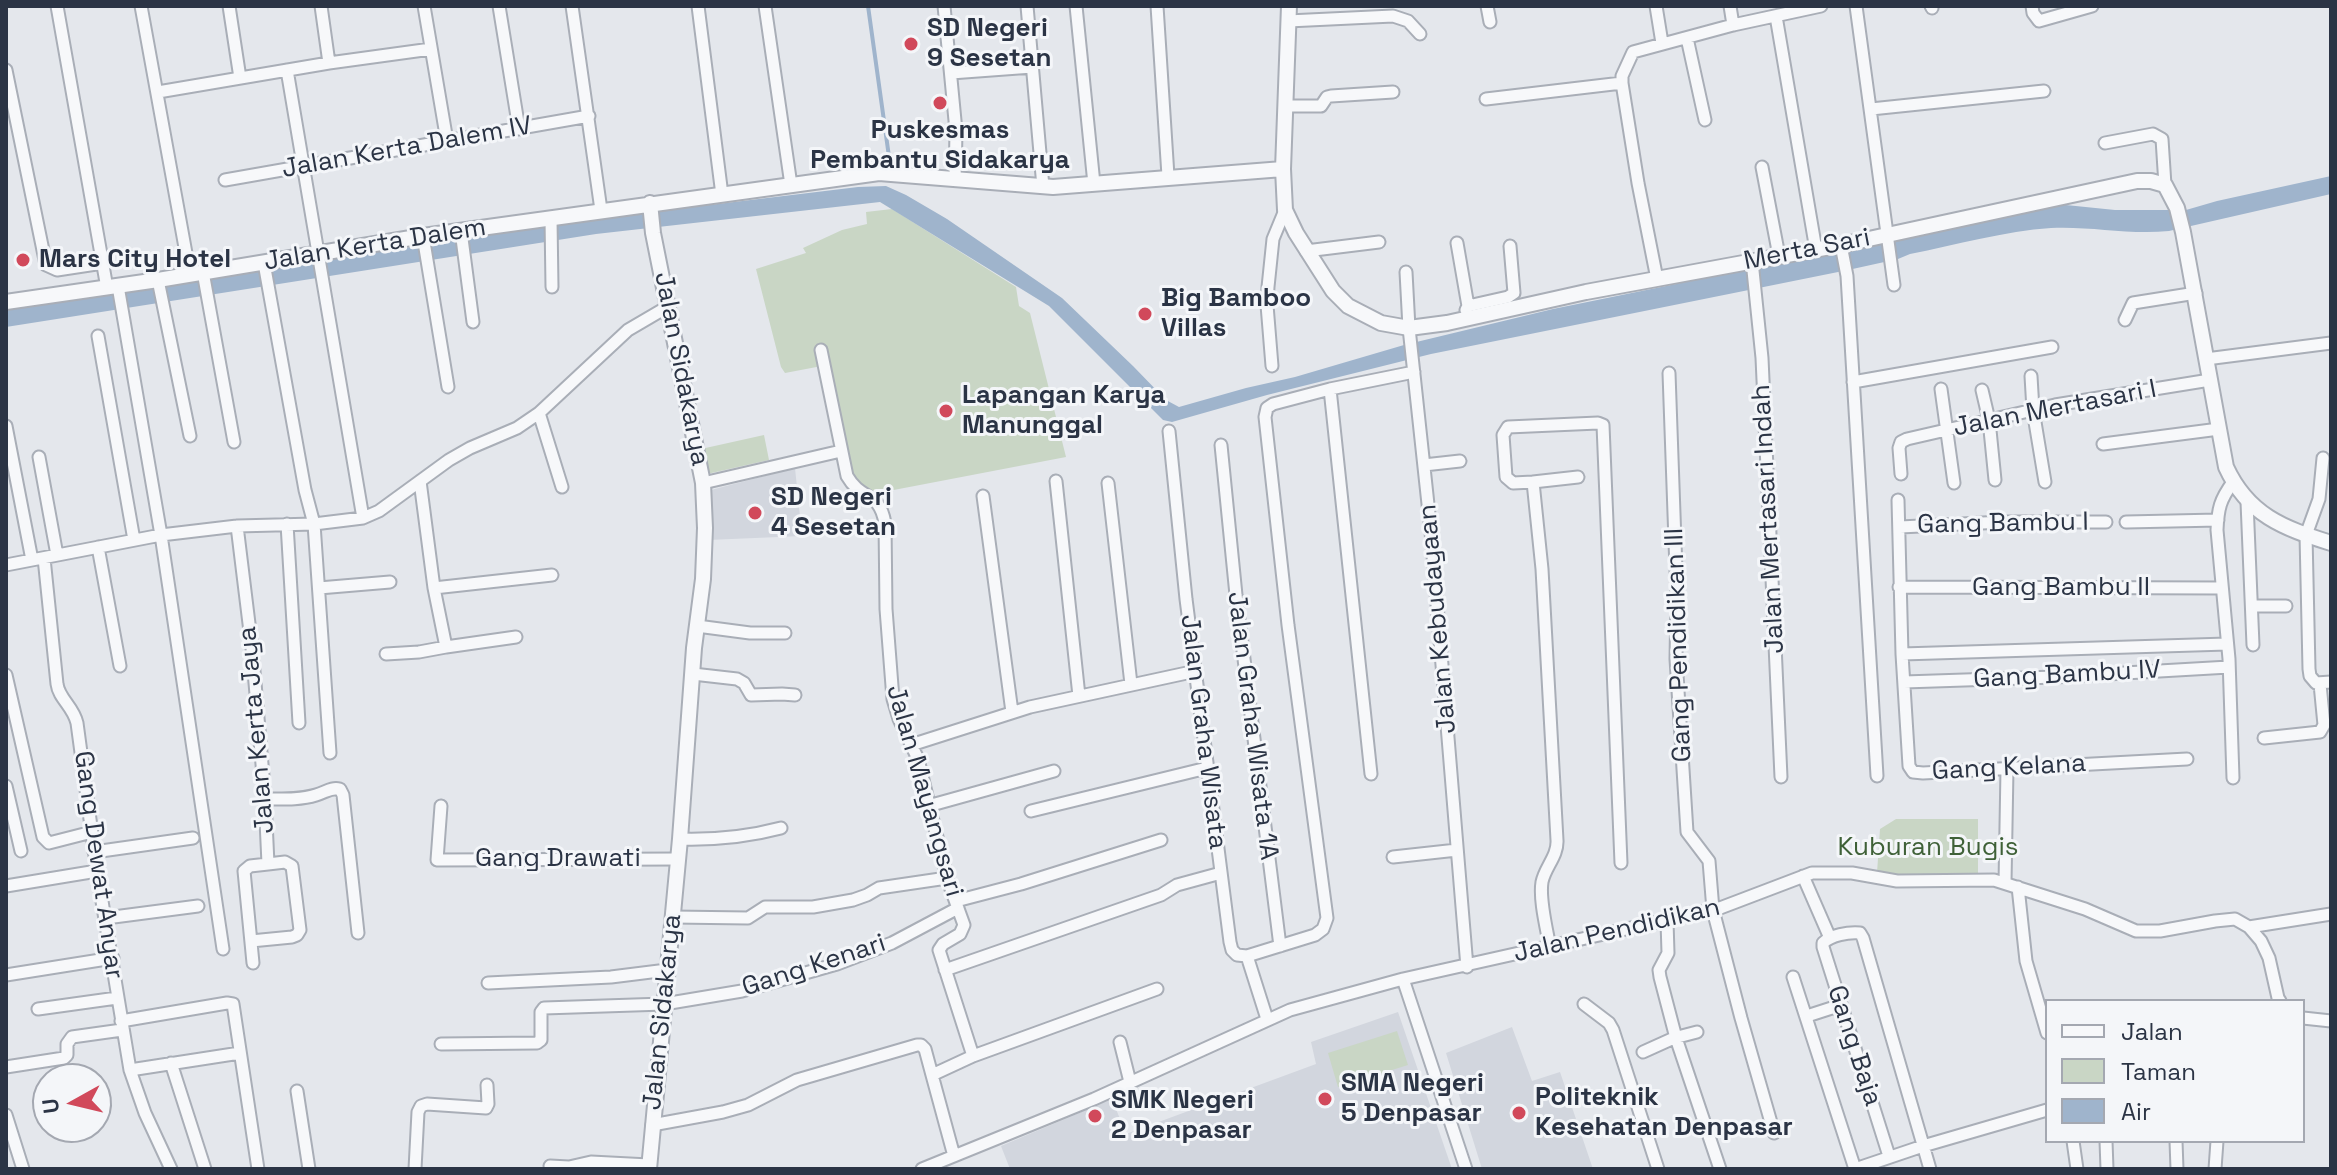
<!DOCTYPE html>
<style>
body{margin:0}
#map{position:relative;width:2337px;height:1175px;overflow:hidden;background:#e4e7ec;font-family:"Space Grotesk",sans-serif}
canvas{display:block}
.frame{position:absolute;inset:0;border:8px solid #2b3445;pointer-events:none}
.legend{position:absolute;left:2045px;top:999px;width:260px;height:144px;box-sizing:border-box;background:#f4f6f9;border:2px solid #a4a8b1;margin:0;padding:10px 14px;list-style:none;font-size:24px;color:#2b3445}
.legend li{display:flex;align-items:center;gap:16px;height:40px}
.legend b{width:40px;border:2px solid #a4a8b1}
.north{position:absolute;left:32px;top:1063px;width:80px;height:80px;box-sizing:border-box;background:#f4f6f9;border:2px solid #a4a8b1;border-radius:50%;rotate:262deg;font-size:22px;font-weight:700;line-height:32px;text-align:center;color:#2b3445}
.north::after{content:'';display:block;margin:auto;width:28px;height:36px;background:#d1495b;clip-path:polygon(50% 0,100% 100%,50% 72%,0 100%)}
</style>
<div id="map">
<canvas width="2337" height="1175"></canvas>
<div class="frame"></div>
<ul class="legend">
<li><b style="height:10px;background:#f7f8fa"></b>Jalan</li>
<li><b style="height:22px;background:#c9d6c5"></b>Taman</li>
<li><b style="height:22px;background:#9fb4cc"></b>Air</li>
</ul>
<div class="north">U</div>
</div>
<script>
const g = document.querySelector('canvas').getContext('2d');
g.lineJoin = 'round';
function paint(path, color) { g.fillStyle = color; g.fill(path, 'evenodd'); }
function strokePath(path, color, width, dash) { g.strokeStyle = color; g.lineWidth = width; g.lineCap = dash ? 'butt' : 'round'; g.setLineDash(dash || []); g.stroke(path); }
function write(font, color, halo, rows, align = 'center') {
  g.font = font + ' "Space Grotesk",sans-serif'; g.lineWidth = 6; g.setLineDash([]); g.textBaseline = 'middle'; g.strokeStyle = halo; g.fillStyle = color; for (const [text, x, y, turn = 0] of rows) {
    g.save(); g.translate(x, y); g.rotate((+turn || 0) * Math.PI / 180); g.textAlign = isNaN(turn) ? turn : align; if (halo) g.strokeText(text, 0, 0); g.fillText(text, 0, 0); g.restore();
  }
}
paint(new Path2D(`
 M 795,468 L 802,536 L 708,540 L 711,490 Z
 M 1398,1012 L 1452,1169 L 1010,1169 L 1001,1146 L 1112,1099 L 1126,1134 L 1316,1064 L 1311,1042 Z
 M 1512,1027 L 1532,1081 L 1560,1072 L 1593,1169 L 1482,1169 L 1446,1053 Z`), '#d2d6de');
paint(new Path2D(`
 M 892,209 L 1016,287 L 1019,306 L 1030,313 L 1066,457 L 878,493 L 865,490 L 850,475 L 827,365 L 785,373 L 781,367 L 756,269 L 806,253 L 803,248 L 842,230 L 867,224 L 866,212 Z
 M 764,435 L 769,460 L 707,474 L 701,449 Z
 M 1896,819 L 1978,819 L 1978,874 L 1902,877 L 1877,873 L 1880,829 Z
 M 1397,1031 L 1408,1065 L 1338,1087 L 1328,1053 Z`), '#c9d6c5');
paint(new Path2D(`
 M 2331,176 L 2331,194 L 2169,231 C 2129,235 2090,226 2051,228 C 2005,231 1956,245 1910,254 L 1898,259 L 1848,270 L 1431,354 L 1267,395 L 1172,422 L 1163,420 L 1049,306 L 880,202 L 596,234 L 6,327 L 6,310 L 47,303 L 411,247 L 519,228 L 858,187 L 886,186 L 906,195 L 947,219 L 1062,298 L 1133,366 L 1166,400 L 1179,407 L 1246,388 L 1295,377 L 1404,345 L 1553,309 L 2010,216 L 2056,204 L 2115,210 L 2186,210 L 2217,201 Z`), '#9fb4cc');
strokePath(new Path2D(`
 M 868,6 L 890,164`), '#9fb4cc', 4);
const minor = new Path2D(`
 M 57,6 L 107,288
 M 141,6 L 190,275
 M 229,6 L 240,78
 M 321,6 L 329,63
 M 424,6 L 447,141
 M 499,6 L 519,129
 M 572,6 L 601,210
 M 698,6 L 722,195
 M 765,6 L 791,185
 M 944,6 L 956,131 L 955,180
 M 1027,6 L 1043,187
 M 1076,6 L 1094,184
 M 1157,6 L 1168,176
 M 1487,6 L 1490,22
 M 1656,6 L 1662,43
 M 1730,6 L 1733,25
 M 1856,6 L 1894,285
 M 1931,6 L 1932,8
 M 2032,6 L 2033,13 L 2039,21 L 2092,6
 M 1288,21 L 1393,16 L 1408,21 L 1420,34
 M 1777,22 L 1816,250
 M 1687,38 L 1705,120
 M 6,70 L 46,265 L 57,270 L 103,263
 M 287,70 L 363,518
 M 951,73 L 1032,67
 M 158,92 L 329,63 L 431,49
 M 1486,99 L 1622,83
 M 1286,106 L 1321,106 L 1327,97 L 1331,96 L 1393,92
 M 1871,109 L 2044,91
 M 2105,143 L 2153,134 L 2162,139 L 2165,185
 M 1762,167 L 1779,256
 M 225,180 L 589,116
 M 551,219 L 552,287
 M 461,231 L 473,322
 M 423,236 L 448,387
 M 1457,243 L 1468,306 L 1466,310
 M 1841,245 L 1847,276 L 1877,776
 M 1306,251 L 1379,242
 M 1752,261 L 1762,358 L 1781,777
 M 264,263 L 305,490 L 314,524 L 330,753
 M 203,272 L 234,442
 M 1406,272 L 1409,328 L 1431,532 L 1467,967
 M 1657,279 L 1638,183 L 1622,83 L 1622,76 L 1633,52 L 1733,25 L 1821,6
 M 158,280 L 190,436
 M 118,286 L 161,535 L 223,949
 M 1468,306 L 1508,297 L 1514,293 L 1510,246
 M 2125,320 L 2133,303 L 2196,293
 M 98,336 L 134,540
 M 821,350 L 847,476 C 862,502 879,490 885,523 L 886,609 L 893,699 L 899,719 L 918,759 L 947,878 L 964,925 L 960,934 L 943,944 L 939,950 L 973,1056 L 932,1075 L 954,1156
 M 2206,359 L 2331,343
 M 1272,366 L 1267,305 L 1268,287 L 1273,239 L 1285,210
 M 1669,373 L 1677,598 L 1676,659 L 1687,832 L 1709,861 L 1713,910 L 1741,1018 L 1774,1133
 M 2031,376 L 2033,410 L 2045,482
 M 1853,382 L 2052,347
 M 1330,389 L 1371,774
 M 1941,389 L 1954,483
 M 1982,390 L 1989,420 L 1995,480
 M 539,413 L 562,487
 M 6,426 L 32,560
 M 1169,431 L 1186,599 L 1230,942 L 1232,950 L 1237,955 L 1247,956 L 1315,935 L 1323,929 L 1327,918 L 1288,625 L 1265,417 L 1267,408 L 1273,404 L 1330,389 L 1414,372
 M 2103,444 L 2219,429
 M 1221,445 L 1236,595 L 1280,946
 M 39,457 L 57,555
 M 2323,458 L 2319,499 L 2306,535 L 2309,669 L 2310,676 L 2316,683 L 2331,682
 M 1424,465 L 1460,461
 M 1901,474 L 1899,448 L 1901,442 L 1907,439 L 2055,405 L 2210,380
 M 1056,481 L 1079,696
 M 1533,482 L 1513,483 L 1506,477 L 1503,435 L 1508,427 L 1598,423 L 1603,425 L 1621,863
 M 703,483 L 841,451
 M 1108,483 L 1131,684
 M 983,496 L 1012,712
 M 1898,500 L 1902,654 L 1909,766 L 1913,772 L 1923,773 L 2187,759
 M 2247,502 L 2253,645
 M 2126,522 L 2218,520
 M 287,524 L 299,723
 M 237,526 L 252,648 L 265,799 L 268,864 L 250,866 L 244,871 L 253,963
 M 1900,527 L 2003,522 L 2106,522
 M 98,547 L 120,666
 M 44,558 L 57,684 C 59,699 73,706 77,723 L 97,871 L 130,1070 L 145,1113 L 171,1169
 M 6,565 L 161,535 L 237,526 L 314,524 L 363,518 L 379,511 L 449,460 L 470,448 L 517,428 L 539,413 L 628,330 L 669,306
 M 1899,587 L 2222,588
 M 319,588 L 390,582
 M 434,588 L 552,575
 M 2252,606 L 2286,606
 M 697,626 L 750,633 L 785,633
 M 446,647 L 516,637
 M 386,654 L 419,652 L 446,647 L 434,588 L 420,481
 M 1902,654 L 2227,644
 M 693,674 L 737,679 L 744,683 L 751,695 L 782,694 L 795,695
 M 6,675 L 43,837 L 49,843 L 92,832
 M 1904,682 L 2055,677 L 2229,667
 M 2264,738 L 2320,732 L 2324,725 L 2320,684
 M 911,745 L 1030,707 L 1196,671
 M 2233,778 L 2229,659 L 2217,530 C 2218,508 2220,500 2233,482
 M 6,786 L 21,851
 M 265,799 C 282,799 300,800 316,795 C 326,792 331,787 340,789 L 343,795 L 358,933
 M 441,806 L 437,860 L 678,859
 M 928,806 L 1054,771
 M 1031,811 L 1207,768
 M 680,839 C 715,840 747,837 781,828
 M 94,852 L 193,838
 M 1393,857 L 1457,850
 M 1803,876 L 1830,938
 M 2005,883 L 2007,769
 M 6,886 L 97,871
 M 2018,887 L 2026,961 L 2047,1033
 M 956,901 L 1021,884 L 1161,840
 M 673,917 L 748,918 L 765,907 L 813,907 L 853,900 L 867,895 L 879,888 L 947,878
 M 106,918 L 198,906
 M 1667,921 L 1668,953 L 1659,970 L 1660,977 L 1676,1038 L 1720,1169
 M 2249,927 L 2331,914
 M 251,941 L 292,937 L 297,935 L 300,930 L 292,866 L 285,862 L 268,864
 M 1550,948 C 1547,930 1539,900 1542,882 C 1545,867 1558,856 1557,840 L 1542,569 L 1533,482 L 1578,477
 M 1247,956 L 1267,1019
 M 945,970 L 1161,895 L 1177,885 L 1221,873
 M 6,975 L 113,958
 M 1793,977 L 1855,1169
 M 1403,979 L 1466,1169
 M 488,983 L 611,977 L 667,970
 M 1584,1004 L 1609,1023 L 1613,1030 L 1658,1169
 M 38,1009 L 117,998
 M 1807,1016 L 1841,1005
 M 2303,1018 L 2331,1021
 M 121,1021 L 227,1003 L 233,1004 L 258,1169
 M 1120,1042 L 1130,1082
 M 441,1044 L 537,1043 L 541,1040 L 541,1012 L 544,1008 L 664,1004 L 742,991 L 837,964 L 892,943 L 958,908
 M 1643,1052 L 1674,1038 L 1697,1032
 M 973,1056 L 1157,989
 M 171,1063 L 205,1169
 M 6,1067 L 64,1058 L 67,1055 L 67,1044 L 72,1037 L 122,1030
 M 130,1070 L 240,1053
 M 297,1091 L 309,1169
 M 6,1115 L 23,1169
 M 652,1125 L 723,1112 L 748,1105 L 797,1080 L 917,1045 L 921,1045 L 925,1049 L 932,1075
 M 2073,1141 L 2077,1169
 M 2106,1141 L 2107,1169
 M 2176,1141 L 2177,1169
 M 1889,1156 L 1823,947 L 1823,943 C 1831,935 1848,932 1860,933 L 1863,938 L 1930,1169
 M 550,1166 L 569,1167 L 591,1162 L 649,1165
 M 415,1169 L 418,1112 L 421,1106 L 427,1104 L 486,1108 L 488,1104 L 487,1085
 M 922,1169 L 1094,1099 L 1290,1010 L 1403,979 L 1720,908 L 1812,873 L 1852,873 L 1897,881 L 1994,880 L 2085,909 L 2136,931 L 2160,931 L 2215,921 L 2235,919 L 2249,927 L 2261,941 L 2269,958 L 2278,998 L 2280,1001
 M 1855,1169 L 1923,1146 L 2047,1110
 M 2215,1169 L 2217,1141`);
const tertiary = new Path2D(`
 M 1289,6 L 1283,169 L 1285,210 L 1296,233 L 1333,291 L 1348,306 L 1381,323 L 1409,328 L 1447,323 L 1586,292 L 1841,245 L 2137,181 L 2151,181 L 2165,185 L 2177,208 L 2183,232 L 2226,467 C 2248,515 2283,528 2331,543
 M 6,302 L 158,280 L 423,236 L 879,173 L 1053,187 L 1283,169
 M 649,1169 L 680,839 L 694,648 L 703,579 L 705,528 L 703,483 L 653,233 L 650,203`);
strokePath(minor, '#a9aeb7', 15);
strokePath(tertiary, '#a9aeb7', 18);
strokePath(minor, '#f7f8fa', 11);
strokePath(tertiary, '#f7f8fa', 14);
for (const [x, y, r, color] of [
 [911,44,8,"#d1495b"],
 [940,103,8,"#d1495b"],
 [23,260,8,"#d1495b"],
 [1145,314,8,"#d1495b"],
 [946,411,8,"#d1495b"],
 [755,513,8,"#d1495b"],
 [1325,1099,8,"#d1495b"],
 [1519,1113,8,"#d1495b"],
 [1095,1116,8,"#d1495b"]
]) { const dot = new Path2D(); dot.arc(x, y, r, 0, 2 * Math.PI); g.fillStyle = color; g.fill(dot); strokePath(dot, '#f4f6f9', 3); }
write('bold 26px', '#2b3445', '#f4f6f9', [
 ["SD Negeri",927,29],
 ["9 Sesetan",927,59],
 ["Puskesmas",940,131,"center"],
 ["Pembantu Sidakarya",940,161,"center"],
 ["Mars City Hotel",39,260],
 ["Big Bamboo",1161,299],
 ["Villas",1161,329],
 ["Lapangan Karya",962,396],
 ["Manunggal",962,426],
 ["SD Negeri",771,498],
 ["4 Sesetan",771,528],
 ["SMA Negeri",1341,1084],
 ["5 Denpasar",1341,1114],
 ["Politeknik",1535,1098],
 ["Kesehatan Denpasar",1535,1128],
 ["SMK Negeri",1111,1101],
 ["2 Denpasar",1111,1131]
], 'left');
write('26px', '#2b3445', '#f4f6f9', [
 ["Jalan Kerta Dalem IV",407,148,-10],
 ["Jalan Kerta Dalem",375,245,-9],
 ["Merta Sari",1807,250,-11],
 ["Jalan Sidakarya",681,369,79],
 ["Jalan Mertasari I",2055,409,-11],
 ["Jalan Mertasari Indah",1769,519,-93],
 ["Gang Bambu I",2003,524,-1],
 ["Gang Bambu II",2061,588],
 ["Jalan Kebudayaan",1438,619,-95],
 ["Gang Pendidikan III",1679,645,-92],
 ["Gang Bambu IV",2067,675,-3],
 ["Jalan Graha Wisata 1A",1252,726,83],
 ["Jalan Kerta Jaya",257,730,-95],
 ["Jalan Graha Wisata",1203,732,83],
 ["Gang Kelana",2009,768,-3],
 ["Jalan Mayangsari",924,791,74],
 ["Gang Drawati",558,859],
 ["Gang Dewat Anyar",98,865,82],
 ["Jalan Pendidikan",1617,931,-13],
 ["Gang Kenari",814,966,-18],
 ["Jalan Sidakarya",663,1012,-84],
 ["Gang Baja",1854,1046,72]
]);
write('26px', '#3f6138', '#f4f6f9', [
 ["Kuburan Bugis",1928,848]
]);
</script>
